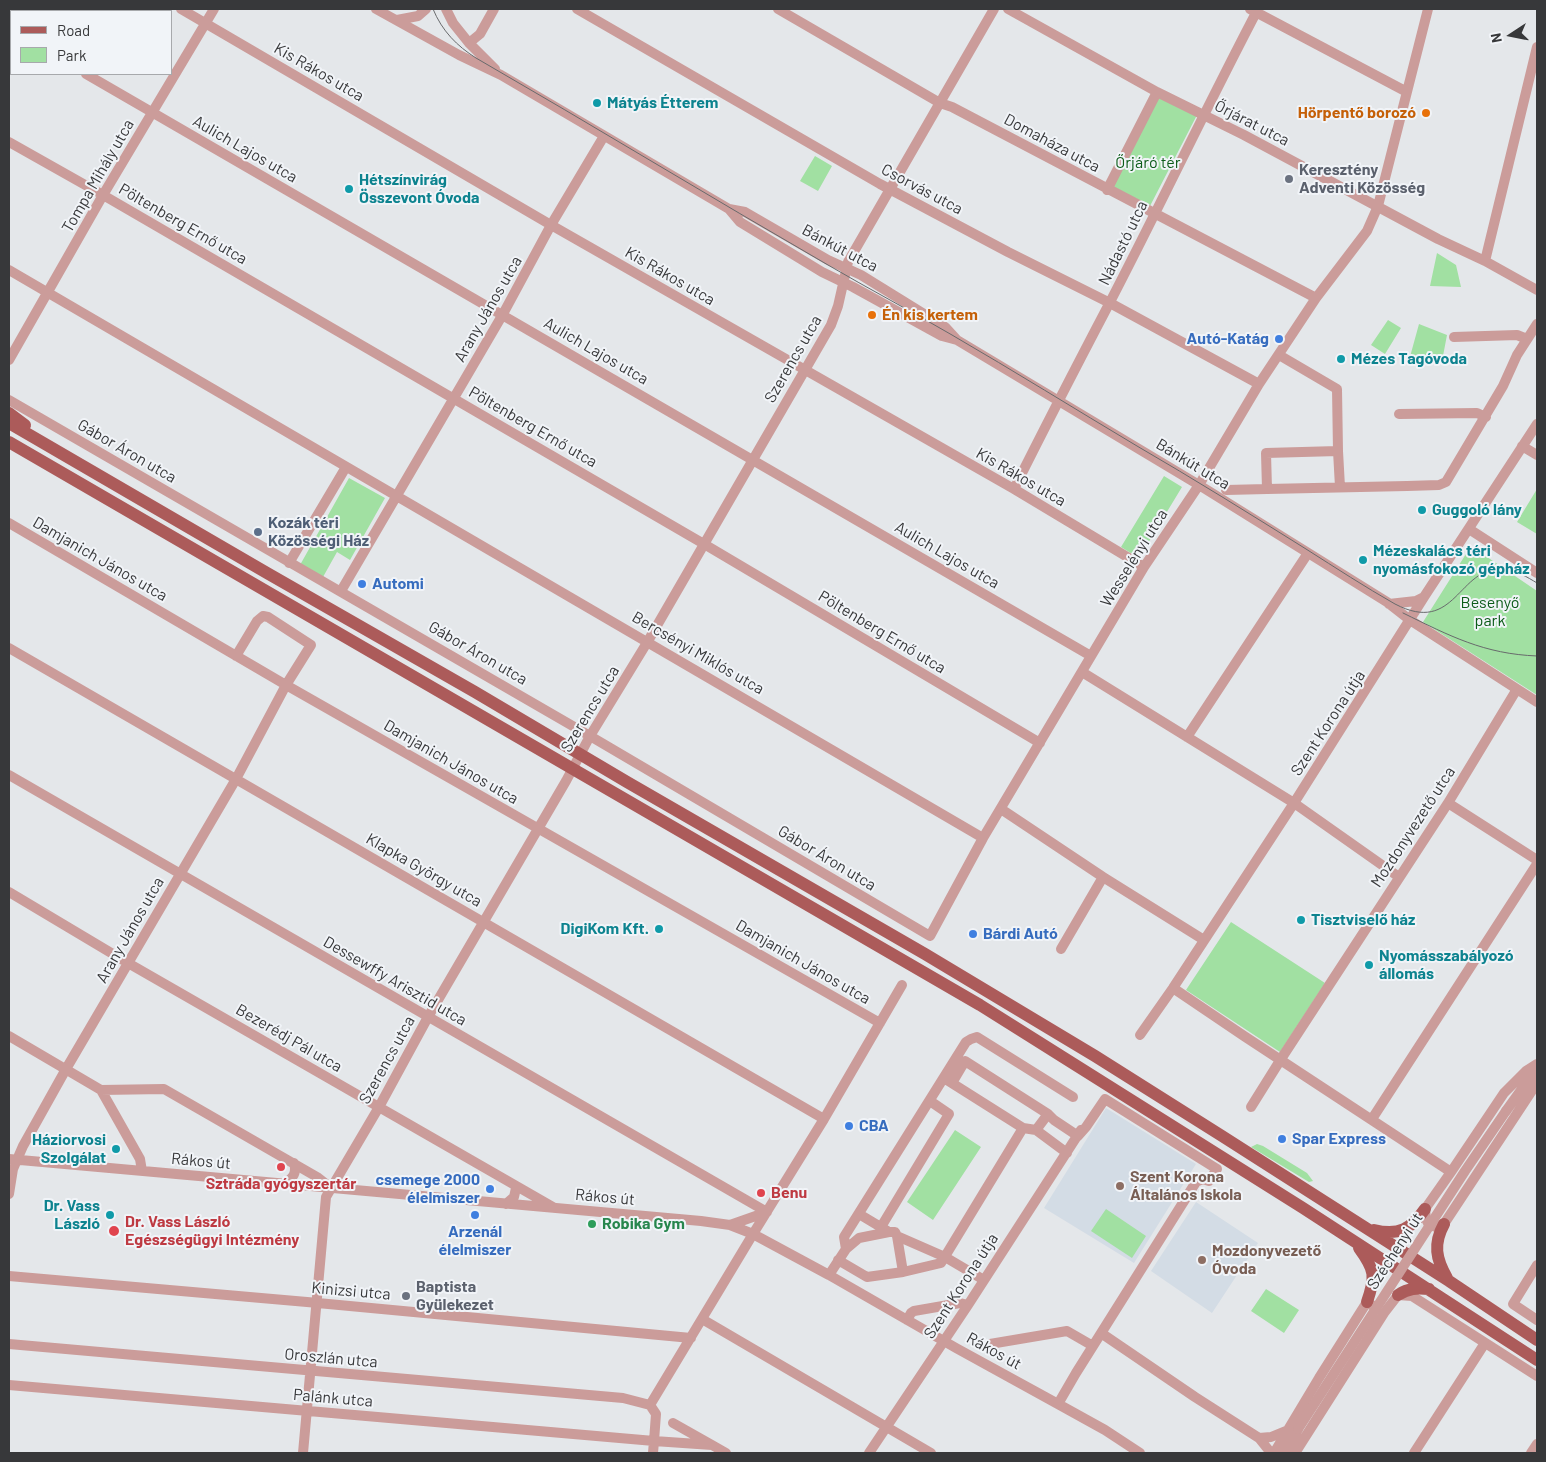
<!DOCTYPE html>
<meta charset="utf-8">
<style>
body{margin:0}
#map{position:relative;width:1546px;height:1462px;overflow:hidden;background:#e4e7ea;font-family:Barlow,sans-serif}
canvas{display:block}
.frame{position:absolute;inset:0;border:10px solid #37383a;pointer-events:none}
.legend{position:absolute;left:10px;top:10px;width:162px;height:65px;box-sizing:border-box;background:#f1f4f8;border:1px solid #a7a9ac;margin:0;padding:6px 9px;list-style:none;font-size:15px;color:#37383a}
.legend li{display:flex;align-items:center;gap:10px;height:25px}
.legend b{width:25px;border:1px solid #a7a9ac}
.north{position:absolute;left:1486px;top:10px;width:50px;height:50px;-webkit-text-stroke:4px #f1f4f8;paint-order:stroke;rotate:259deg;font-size:14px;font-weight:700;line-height:20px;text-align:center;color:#37383a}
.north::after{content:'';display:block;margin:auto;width:18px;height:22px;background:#37383a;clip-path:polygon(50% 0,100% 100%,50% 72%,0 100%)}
</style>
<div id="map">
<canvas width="1546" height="1462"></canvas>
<div class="frame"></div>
<ul class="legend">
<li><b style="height:6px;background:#ac5b5a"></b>Road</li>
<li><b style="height:14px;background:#a1e0a2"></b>Park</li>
</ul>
<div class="north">N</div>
</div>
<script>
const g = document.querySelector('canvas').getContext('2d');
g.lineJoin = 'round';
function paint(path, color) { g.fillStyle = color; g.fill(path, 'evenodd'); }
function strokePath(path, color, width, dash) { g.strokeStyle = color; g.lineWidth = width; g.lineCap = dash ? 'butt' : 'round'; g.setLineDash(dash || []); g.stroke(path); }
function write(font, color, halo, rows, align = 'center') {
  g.font = font + ' Barlow,sans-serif'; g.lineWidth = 4; g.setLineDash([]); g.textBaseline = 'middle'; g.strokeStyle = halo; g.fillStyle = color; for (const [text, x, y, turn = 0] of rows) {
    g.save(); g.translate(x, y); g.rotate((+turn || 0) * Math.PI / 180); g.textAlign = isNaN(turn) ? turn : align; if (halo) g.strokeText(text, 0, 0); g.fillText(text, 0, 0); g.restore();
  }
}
paint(new Path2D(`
 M 1106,1108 L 1196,1164 L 1134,1263 L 1044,1208 Z
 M 1196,1202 L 1258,1243 L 1212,1313 L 1151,1271 Z`), '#d3dce5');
paint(new Path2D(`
 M 1159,95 L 1197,115 L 1150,206 L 1112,186 Z
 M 815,156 L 832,166 L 818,191 L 800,181 Z
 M 1437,253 L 1456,265 L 1461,287 L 1430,286 Z
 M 1388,320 L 1401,328 L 1385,354 L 1371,345 Z
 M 1419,324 L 1447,335 L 1443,356 L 1408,364 Z
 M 1164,476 L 1182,487 L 1139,558 L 1121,547 Z
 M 349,478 L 385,498 L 350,560 L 337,552 L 323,577 L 300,565 Z
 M 1537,489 L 1537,534 L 1517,522 Z
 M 1471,546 L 1537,591 L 1537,695 L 1423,622 Z
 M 1231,922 L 1325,983 L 1280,1052 L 1186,990 Z
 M 955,1130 L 981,1147 L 933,1220 L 907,1202 Z
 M 1257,1144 L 1263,1146 L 1307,1173 L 1313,1181 L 1309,1182 L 1251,1147 Z
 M 1106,1209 L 1146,1236 L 1132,1258 L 1091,1231 Z
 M 1266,1289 L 1299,1310 L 1284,1333 L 1251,1311 Z`), '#a1e0a2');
strokePath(new Path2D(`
 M 181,9 L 551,225 L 1014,489 L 1144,567
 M 376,9 L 459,55 L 501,75 L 729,209 L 740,222 L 822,272 L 853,287 L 942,336 L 957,340 L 1199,485 L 1387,602 L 1410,620 L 1537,702
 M 446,9 L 453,23 L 469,43 L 495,69
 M 577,9 L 880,184 L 1008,252 L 1110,303 L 1259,384
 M 778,9 L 940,103 L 952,107 L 1316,298
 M 1008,9 L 1157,92 L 1244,135 L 1438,239 L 1485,261 L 1537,290
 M 1250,9 L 1407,92
 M 397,20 L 418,16 L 426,9
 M 9,29 L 11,30
 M 469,43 L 480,34 L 494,9
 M 86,74 L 1091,656
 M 9,142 L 103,195 L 704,544 L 1040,743
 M 1107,190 L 1157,92
 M 729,209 L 745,212 L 828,260 L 861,275 L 945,327 L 956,339
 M 1485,261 L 1537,47
 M 9,270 L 983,838
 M 1454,337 L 1517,335 L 1527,339
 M 1279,355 L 1337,389 L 1338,451
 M 9,360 L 103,195 L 214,9
 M 9,400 L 590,736 L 930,936 L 983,838 L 1144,567 L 1199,485 L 1259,384 L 1316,298 L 1367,231 L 1378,206 L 1428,9
 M 1399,414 L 1477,413 L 1486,417
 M 1522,446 L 1537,455
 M 1340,487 L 1338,451 L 1266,453 L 1267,489 L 1407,486 L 1439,485 L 1446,482 L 1503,386 L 1517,355 L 1537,324
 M 1014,489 C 1045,427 1077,365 1109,304 C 1160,206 1207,106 1258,9
 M 1226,490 L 1267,489
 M 9,523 L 286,685 L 880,1023
 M 1469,529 L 1537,573
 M 289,563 L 346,467
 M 341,591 L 503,314 L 551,225 L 604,136
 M 1389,604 L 1416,601 L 1424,597
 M 9,648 L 824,1119
 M 1082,672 L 1294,803 L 1399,877
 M 1187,737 L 1308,553
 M 9,775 L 767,1212
 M 1448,803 L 1537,860
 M 1001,809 L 1103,877 L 1204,940
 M 9,892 L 128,963 L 553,1207
 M 1061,949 L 1103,877
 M 1173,988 L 1244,1036 L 1451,1172
 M 1140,1035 L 1173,988 L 1294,803 L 1424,597 L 1537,424
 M 9,1036 L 101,1090 L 164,1089 L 317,1177 L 331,1188
 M 1537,1064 L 1526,1071 L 1504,1093 L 1451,1172 L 1425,1209 L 1426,1219 L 1429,1225 L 1436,1227 L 1444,1224 L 1537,1083
 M 947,1080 L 1023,1128 L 1036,1130 L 1067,1153
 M 952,1083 L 965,1061 L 1048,1114 L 1054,1120 L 1078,1136
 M 101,1090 L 140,1159 L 142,1171
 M 1251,1107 L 1281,1059 L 1448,803 L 1517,689
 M 1506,1111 L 1537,1068
 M 1372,1119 L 1537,864
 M 1036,1130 L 1048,1114
 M 9,1159 L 701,1221 L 730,1225 L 753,1234 L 829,1275 L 956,1348 L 1058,1404 L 1105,1430 L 1140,1453
 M 285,1184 C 293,1177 297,1174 294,1163
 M 9,1194 L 13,1169 L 23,1146 L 66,1069 L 236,779 L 286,685 L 311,645 L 268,617 L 263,616 L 257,621 L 236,656
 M 506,1204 L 514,1197 L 516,1188
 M 859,1214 L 889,1232 L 895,1232 L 897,1236 L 945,1257 L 984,1280
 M 730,1225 L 767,1212
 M 881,1227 L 949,1114 L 930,1101
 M 897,1236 L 903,1272
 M 846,1249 L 859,1238 L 889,1232
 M 838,1260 L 867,1277 L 903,1272 L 941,1263 L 1023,1128
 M 1537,1265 L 1513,1304 L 1537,1320
 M 829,1275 L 846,1249 L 844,1237 L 966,1042 L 971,1039 L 977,1037 L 1073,1097
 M 9,1276 L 307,1302 L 691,1338
 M 702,1319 L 931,1453
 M 907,1320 L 911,1313 L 914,1311 L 960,1303 L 968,1305
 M 1101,1333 L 1195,1397 L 1259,1438 L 1271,1453
 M 9,1344 L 623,1398 L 650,1405
 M 990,1344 L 1067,1331 L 1093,1346
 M 9,1385 L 654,1441 L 653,1453
 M 1058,1404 L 1076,1373 L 1196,1182 L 1203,1179 L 1209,1181 L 1217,1169 L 1105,1099 L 1086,1127 L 1078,1136
 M 650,1405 L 753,1234 L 824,1119 L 902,985
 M 650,1405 L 656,1414 L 654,1441 L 712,1445 L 673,1423
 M 1259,1438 L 1271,1437 L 1288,1430
 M 712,1445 L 726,1453
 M 303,1453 L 326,1197 L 379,1107 L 428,1017 L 566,781 L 590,736 L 648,641 L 831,325 L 838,306 L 848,262 L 994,9
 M 869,1453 L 968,1305 L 1081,1130
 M 1274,1453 L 1319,1378 L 1367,1302 L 1373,1306
 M 1285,1453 L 1298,1429
 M 1295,1453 L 1384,1313 L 1398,1295 L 1412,1296 L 1537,1376
 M 1414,1453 L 1485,1343
 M 1531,1453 L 1537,1444`), '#cb9c9a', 10);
strokePath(new Path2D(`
 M 9,413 L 25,425
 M 9,423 L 267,573 L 475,692 L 627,782 L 925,954 L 1095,1056 L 1222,1136 L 1449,1281 L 1537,1340
 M 9,442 L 980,1005 L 1303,1208 L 1537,1360
 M 1444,1224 C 1433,1244 1436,1259 1447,1278
 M 1374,1230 C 1399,1236 1411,1229 1425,1209
 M 1359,1248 C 1375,1270 1376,1276 1367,1302
 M 1398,1295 C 1409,1288 1416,1288 1429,1289`), '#ac5b5a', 12);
strokePath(new Path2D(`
 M 433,9 C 442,31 457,46 476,58 C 594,126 710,197 828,265 C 869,289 911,311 952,335 C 1014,371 1075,409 1137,446 C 1194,479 1250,514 1306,549 C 1336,568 1365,587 1395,604 C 1456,636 1458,566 1503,569 C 1516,570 1527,577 1537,583
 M 1403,613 C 1450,636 1484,654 1537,656`), '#686a6c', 1);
strokePath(new Path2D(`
 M 1298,1429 L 1465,1171 L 1506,1111`), '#cb9c9a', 10);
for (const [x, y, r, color] of [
 [597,103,5,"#0f9aa8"],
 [1426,113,5,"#e8710a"],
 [1289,179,5,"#6b7280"],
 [349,189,5,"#0f9aa8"],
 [872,315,5,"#e8710a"],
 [1279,339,5,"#3f7fe0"],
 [1341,359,5,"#0f9aa8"],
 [1422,510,5,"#0f9aa8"],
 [258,532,5,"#5c6f8a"],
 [1363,560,5,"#0f9aa8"],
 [362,584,5,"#3f7fe0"],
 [1301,920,5,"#0f9aa8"],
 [659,929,5,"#0f9aa8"],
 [973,934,5,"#3f7fe0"],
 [1369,965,5,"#0f9aa8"],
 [849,1126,5,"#3f7fe0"],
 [1282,1139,5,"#3f7fe0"],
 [116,1149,5,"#0f9aa8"],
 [281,1167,5,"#e0444e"],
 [1120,1186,5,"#8d6e63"],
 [490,1189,5,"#3f7fe0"],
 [761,1193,5,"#e0444e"],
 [110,1215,5,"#0f9aa8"],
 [475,1215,5,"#3f7fe0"],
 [592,1224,5,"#2e9e5b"],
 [114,1231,6,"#e0444e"],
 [1202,1260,5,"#8d6e63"],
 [406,1296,5,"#6b7280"]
]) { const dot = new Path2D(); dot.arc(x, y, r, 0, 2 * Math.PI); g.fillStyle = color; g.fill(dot); strokePath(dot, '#f1f4f8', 2); }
write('16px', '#37383a', '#f1f4f8', [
 ["Kis Rákos utca",319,72,30],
 ["Őrjárat utca",1252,123,27],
 ["Domaháza utca",1052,143,28],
 ["Aulich Lajos utca",245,149,30],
 ["Tompa Mihály utca",98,176,-60],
 ["Csorvás utca",922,189,28],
 ["Pöltenberg Ernő utca",183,224,30],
 ["Nádastó utca",1123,243,-64],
 ["Bánkút utca",840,248,28],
 ["Kis Rákos utca",670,276,30],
 ["Arany János utca",488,309,-60],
 ["Aulich Lajos utca",596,351,30],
 ["Szerencs utca",793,359,-60],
 ["Pöltenberg Ernő utca",533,427,30],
 ["Gábor Áron utca",127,451,30],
 ["Bánkút utca",1193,464,31],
 ["Kis Rákos utca",1021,477,30],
 ["Aulich Lajos utca",947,555,30],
 ["Wesselényi utca",1134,558,-58],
 ["Damjanich János utca",100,559,30],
 ["Pöltenberg Ernő utca",882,632,31],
 ["Gábor Áron utca",478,653,30],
 ["Bercsényi Miklós utca",698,653,30],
 ["Szerencs utca",590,709,-59],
 ["Szent Korona útja",1328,723,-57],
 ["Damjanich János utca",451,762,30],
 ["Mozdonyvezető utca",1413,827,-57],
 ["Gábor Áron utca",827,858,31],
 ["Klapka György utca",424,870,30],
 ["Arany János utca",130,930,-60],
 ["Damjanich János utca",803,962,30],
 ["Dessewffy Arisztid utca",395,981,30],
 ["Bezerédj Pál utca",289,1038,30],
 ["Szerencs utca",387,1060,-61],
 ["Rákos út",201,1161,5],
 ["Rákos út",605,1197,5],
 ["Széchenyi út",1395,1251,-57],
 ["Szent Korona útja",961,1286,-57],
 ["Kinizsi utca",351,1291,5],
 ["Rákos út",994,1351,29],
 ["Oroszlán utca",331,1358,5],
 ["Palánk utca",333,1398,5]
]);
write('bold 16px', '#0d838f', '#f1f4f8', [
 ["Mátyás Étterem",607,103],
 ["Hétszínvirág",359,180],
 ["Összevont Óvoda",359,198],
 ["Mézes Tagóvoda",1351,359],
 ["Guggoló lány",1432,510],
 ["Mézeskalács téri",1373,551],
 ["nyomásfokozó gépház",1373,569],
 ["Tisztviselő ház",1311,920],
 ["DigiKom Kft.",649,929,"right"],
 ["Nyomásszabályozó",1379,956],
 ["állomás",1379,974],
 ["Háziorvosi",106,1140,"right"],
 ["Szolgálat",106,1158,"right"],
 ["Dr. Vass",100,1206,"right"],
 ["László",100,1224,"right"]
], 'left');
write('bold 16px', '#c56008', '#f1f4f8', [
 ["Hörpentő borozó",1416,113],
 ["Én kis kertem",882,315,"left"]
], 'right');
write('16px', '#0c5c18', '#f1f4f8', [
 ["Őrjáró tér",1148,163],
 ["Besenyő",1490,603],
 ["park",1490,621]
]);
write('bold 16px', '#5b616d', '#f1f4f8', [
 ["Keresztény",1299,170],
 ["Adventi Közösség",1299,188],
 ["Baptista",416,1287],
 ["Gyülekezet",416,1305]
], 'left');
write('bold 16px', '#366cbe', '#f1f4f8', [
 ["Autó-Katág",1269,339,"right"],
 ["Automi",372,584],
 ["Bárdi Autó",983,934],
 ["CBA",859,1126],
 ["Spar Express",1292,1139],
 ["csemege 2000",480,1180,"right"],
 ["élelmiszer",480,1198,"right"],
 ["Arzenál",475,1232,"center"],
 ["élelmiszer",475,1250,"center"]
], 'left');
write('bold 16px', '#4e5e75', '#f1f4f8', [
 ["Kozák téri",268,523],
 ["Közösségi Ház",268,541]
], 'left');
write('bold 16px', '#785e54', '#f1f4f8', [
 ["Szent Korona",1130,1177],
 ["Általános Iskola",1130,1195],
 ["Mozdonyvezető",1212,1251],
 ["Óvoda",1212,1269]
], 'left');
write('bold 16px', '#be3a42', '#f1f4f8', [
 ["Sztráda gyógyszertár",281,1184,"center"],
 ["Benu",771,1193],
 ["Dr. Vass László",125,1222],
 ["Egészségügyi Intézmény",125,1240]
], 'left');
write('bold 16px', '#27864d', '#f1f4f8', [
 ["Robika Gym",602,1224]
], 'left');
</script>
